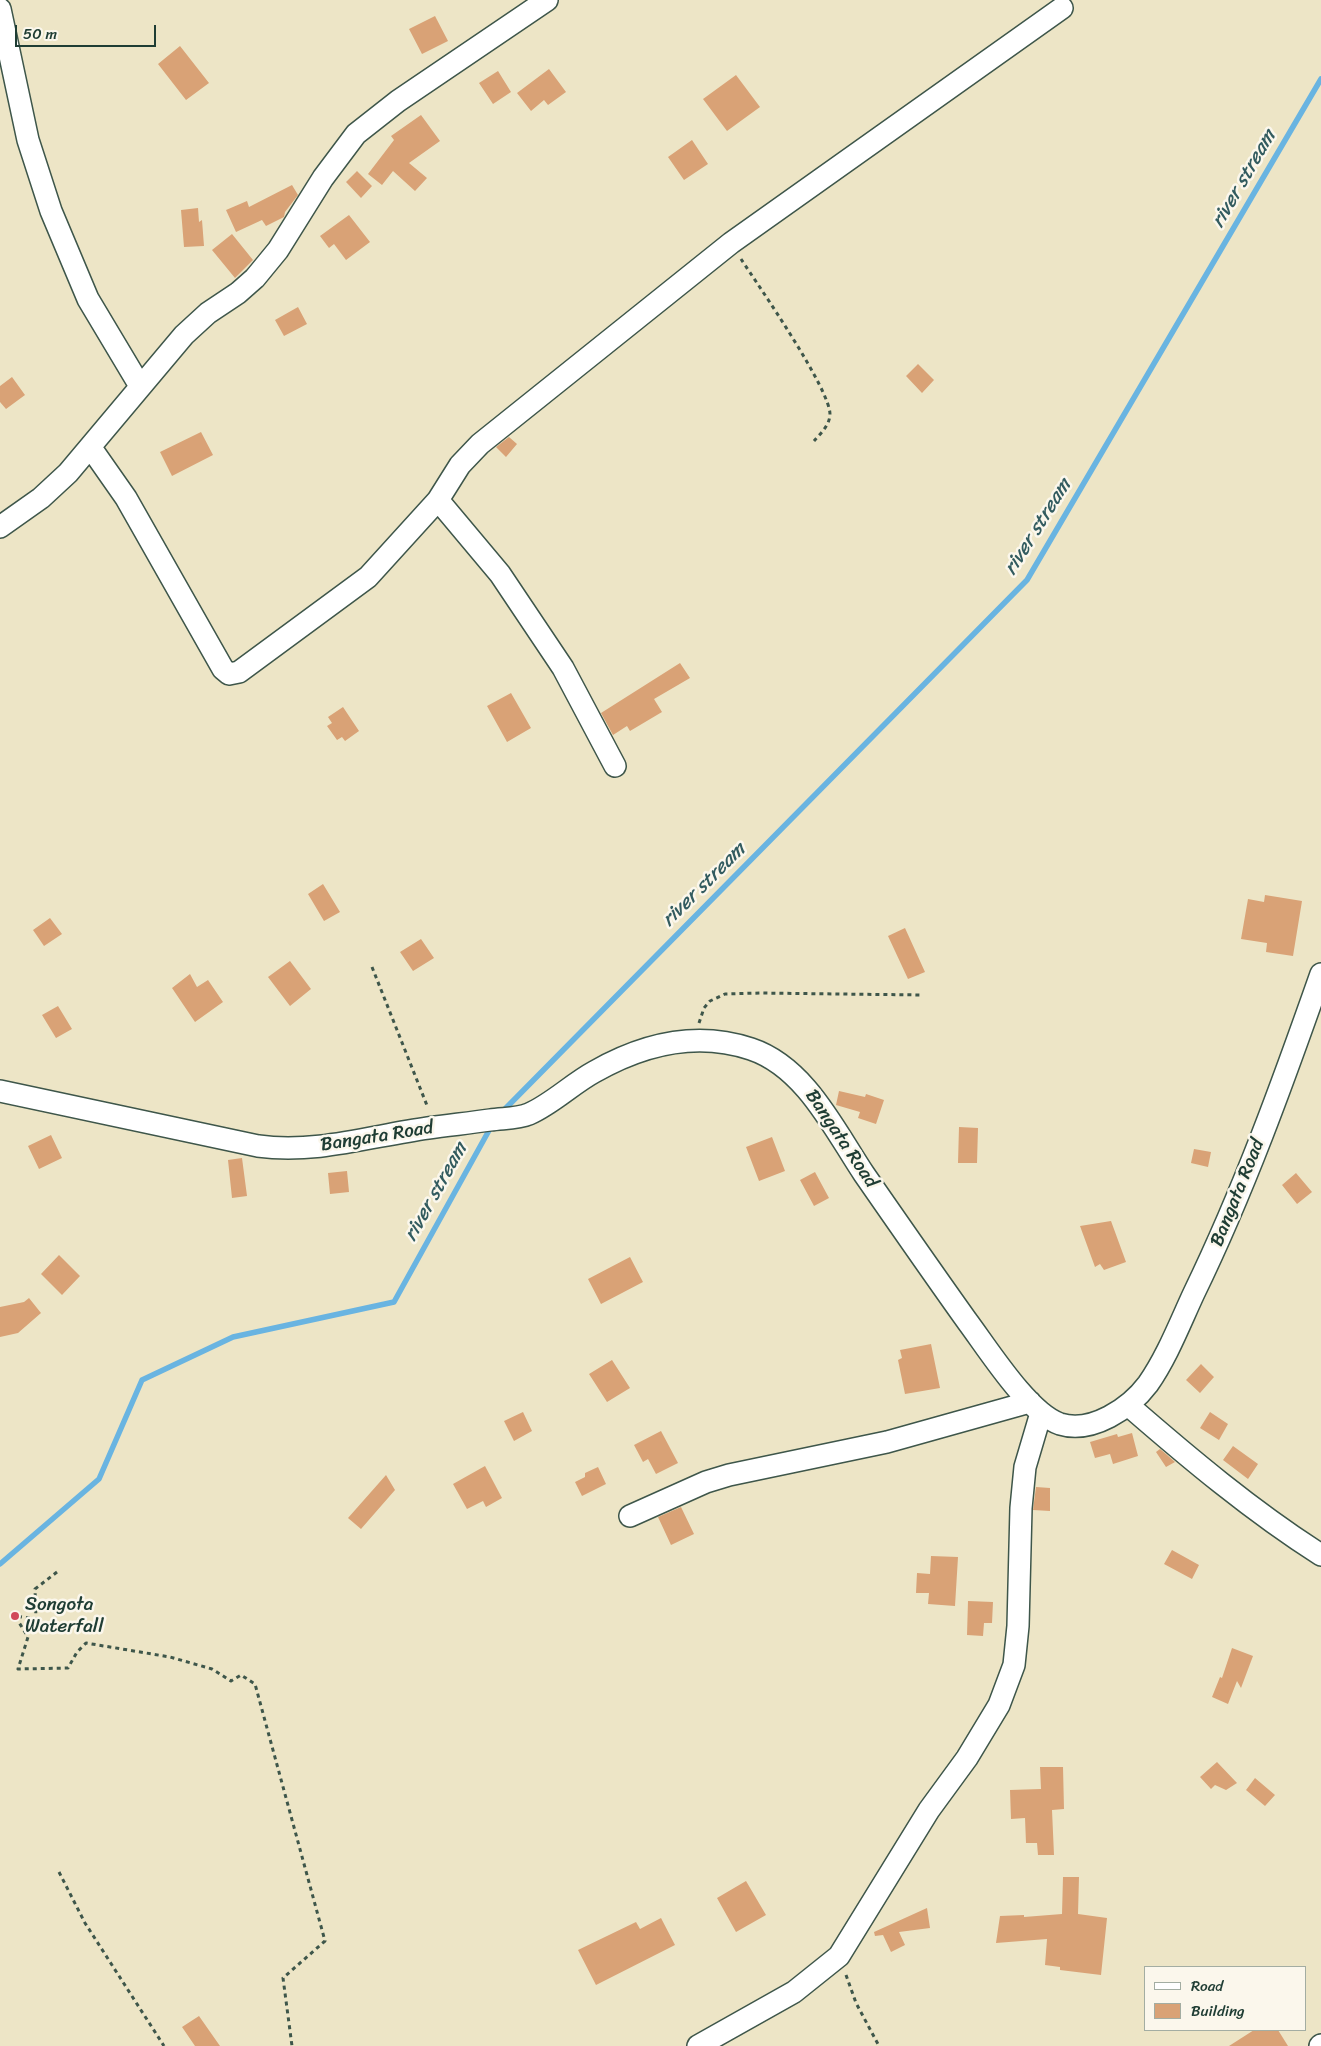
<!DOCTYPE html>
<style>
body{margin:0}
#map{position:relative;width:1321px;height:2046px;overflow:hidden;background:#ede5c6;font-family:Sriracha,sans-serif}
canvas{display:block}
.legend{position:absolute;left:1144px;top:1966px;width:162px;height:65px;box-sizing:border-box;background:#fbf7ec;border:1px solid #a3ada2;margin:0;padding:6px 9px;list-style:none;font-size:15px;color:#1f3d34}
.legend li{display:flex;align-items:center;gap:10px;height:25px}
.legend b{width:25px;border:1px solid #a3ada2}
.scale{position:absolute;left:15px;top:25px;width:141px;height:22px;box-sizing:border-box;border:2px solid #1f3d34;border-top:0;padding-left:6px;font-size:15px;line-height:18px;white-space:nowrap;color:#1f3d34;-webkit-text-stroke:4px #fbf7ec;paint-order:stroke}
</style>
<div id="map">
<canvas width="1321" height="2046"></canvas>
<ul class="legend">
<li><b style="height:6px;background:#fff"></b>Road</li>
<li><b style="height:14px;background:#d9a276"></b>Building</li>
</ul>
<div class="scale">50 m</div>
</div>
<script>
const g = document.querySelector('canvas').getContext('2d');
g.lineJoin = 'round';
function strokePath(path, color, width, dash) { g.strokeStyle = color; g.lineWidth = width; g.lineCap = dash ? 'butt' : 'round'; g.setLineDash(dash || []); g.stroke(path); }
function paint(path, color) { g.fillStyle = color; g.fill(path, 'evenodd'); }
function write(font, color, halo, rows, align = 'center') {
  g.font = font + ' Sriracha,sans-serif'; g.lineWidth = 5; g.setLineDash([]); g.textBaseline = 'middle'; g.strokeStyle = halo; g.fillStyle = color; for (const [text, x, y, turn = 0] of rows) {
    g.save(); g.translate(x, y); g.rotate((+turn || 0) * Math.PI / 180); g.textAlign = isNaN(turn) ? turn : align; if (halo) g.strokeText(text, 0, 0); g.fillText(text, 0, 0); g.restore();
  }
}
strokePath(new Path2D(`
 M 502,1112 L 1027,580 L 1321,79
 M 0,1564 L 99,1479 L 142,1380 L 233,1337 L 394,1302 L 492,1125`), '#69b4e1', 5.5);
paint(new Path2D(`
 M 435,16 L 448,41 L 422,54 L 409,29 Z
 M 180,46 L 209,83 L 186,100 L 158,64 Z
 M 549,69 L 566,92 L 548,105 L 544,100 L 531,111 L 517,93 Z
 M 498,71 L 511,92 L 493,104 L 479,83 Z
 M 736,75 L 760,107 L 727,131 L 703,99 Z
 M 421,115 L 440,141 L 409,163 L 427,178 L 415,191 L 393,171 L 382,185 L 368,174 L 394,140 L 391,136 Z
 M 692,140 L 708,164 L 684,180 L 668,157 Z
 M 357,171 L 372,186 L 361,198 L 346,182 Z
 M 292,185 L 298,195 L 285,212 L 284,217 L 266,226 L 262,220 L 236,232 L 226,210 L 247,201 L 249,207 Z
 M 198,208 L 199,222 L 202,220 L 204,246 L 184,247 L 181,210 Z
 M 349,215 L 370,242 L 346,260 L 334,244 L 329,248 L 320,236 Z
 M 232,234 L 253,260 L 235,278 L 212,250 Z
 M 298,307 L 307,324 L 284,336 L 275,320 Z
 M 918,364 L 934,380 L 922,393 L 906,376 Z
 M 12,377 L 25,395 L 6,409 L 0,402 L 0,386 Z
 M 201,432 L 213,455 L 172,476 L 160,452 Z
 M 509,437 L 517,444 L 506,457 L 496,447 Z
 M 680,663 L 690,678 L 654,699 L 662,712 L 630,731 L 627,726 L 613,735 L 601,713 Z
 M 511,693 L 531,728 L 507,742 L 487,706 Z
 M 343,707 L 359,731 L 345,741 L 342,737 L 337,740 L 327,726 L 332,723 L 328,717 Z
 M 323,884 L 340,912 L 324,921 L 308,894 Z
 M 1265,895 L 1302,901 L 1293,956 L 1266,952 L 1267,943 L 1241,939 L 1248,899 L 1264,902 Z
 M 50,918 L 62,934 L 44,946 L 33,930 Z
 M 905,928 L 925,972 L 908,979 L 888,936 Z
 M 421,939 L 434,958 L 413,971 L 400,952 Z
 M 290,961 L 311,989 L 290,1006 L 268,977 Z
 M 190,974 L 197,987 L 208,980 L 223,1002 L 195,1022 L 172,988 Z
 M 58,1006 L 72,1029 L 56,1038 L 42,1015 Z
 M 839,1091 L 865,1097 L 866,1094 L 884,1100 L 876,1124 L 858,1118 L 860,1112 L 836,1105 Z
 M 959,1127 L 978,1128 L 977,1163 L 958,1163 Z
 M 51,1135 L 62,1158 L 39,1169 L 28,1146 Z
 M 772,1137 L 785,1171 L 759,1181 L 746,1147 Z
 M 1194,1149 L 1211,1152 L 1208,1167 L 1191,1163 Z
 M 242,1158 L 247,1196 L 232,1198 L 228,1160 Z
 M 347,1171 L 349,1192 L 330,1194 L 328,1173 Z
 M 815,1172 L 829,1198 L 814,1206 L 800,1180 Z
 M 1296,1173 L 1312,1192 L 1297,1204 L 1282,1185 Z
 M 1111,1221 L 1126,1262 L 1104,1270 L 1100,1264 L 1095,1267 L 1080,1226 Z
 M 59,1255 L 80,1276 L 62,1295 L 41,1274 Z
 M 630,1257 L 643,1282 L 601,1304 L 588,1279 Z
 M 29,1298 L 41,1313 L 18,1333 L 0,1337 L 0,1307 L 24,1302 Z
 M 931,1344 L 940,1388 L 905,1394 L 898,1360 L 902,1358 L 900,1350 Z
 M 612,1360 L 630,1388 L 607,1402 L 589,1374 Z
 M 1201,1364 L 1214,1377 L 1200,1393 L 1186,1380 Z
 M 523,1412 L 532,1431 L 514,1441 L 504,1421 Z
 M 1210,1412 L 1228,1424 L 1219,1440 L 1200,1428 Z
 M 661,1431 L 678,1463 L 656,1474 L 648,1459 L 643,1462 L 634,1445 Z
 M 1132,1433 L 1138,1456 L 1113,1464 L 1110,1454 L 1095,1458 L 1090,1442 L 1117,1434 L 1118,1437 Z
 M 1233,1446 L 1258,1464 L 1248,1479 L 1223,1460 Z
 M 1160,1449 L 1166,1454 L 1175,1462 L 1166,1467 L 1156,1452 Z
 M 485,1466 L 502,1498 L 486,1507 L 483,1501 L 467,1509 L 453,1484 Z
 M 598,1467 L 606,1484 L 582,1496 L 575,1482 L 585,1477 L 585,1473 Z
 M 386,1475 L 395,1490 L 361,1529 L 348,1518 Z
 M 1036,1487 L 1050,1488 L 1050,1511 L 1033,1510 Z
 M 681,1507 L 694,1534 L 671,1545 L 658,1517 Z
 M 1172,1550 L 1199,1565 L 1192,1579 L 1164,1564 Z
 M 931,1556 L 958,1557 L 955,1606 L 928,1604 L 929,1593 L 916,1593 L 917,1573 L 930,1574 Z
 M 968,1601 L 993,1602 L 992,1623 L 984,1623 L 983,1636 L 967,1635 Z
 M 1232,1648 L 1253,1656 L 1241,1688 L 1237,1681 L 1228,1704 L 1212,1697 L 1220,1677 L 1222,1678 Z
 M 1217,1762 L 1237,1783 L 1226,1790 L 1215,1785 L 1211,1789 L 1200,1777 Z
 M 1040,1767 L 1063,1767 L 1064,1809 L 1052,1810 L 1054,1855 L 1038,1855 L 1037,1843 L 1026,1843 L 1025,1818 L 1011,1819 L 1010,1790 L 1041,1789 Z
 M 1255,1778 L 1275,1795 L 1265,1806 L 1246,1790 Z
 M 1063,1877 L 1079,1877 L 1078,1914 L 1107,1918 L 1101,1975 L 1060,1970 L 1060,1967 L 1045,1965 L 1047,1939 L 996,1943 L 1000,1916 L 1024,1915 L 1024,1917 L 1062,1914 Z
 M 746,1881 L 766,1915 L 736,1932 L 717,1898 Z
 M 927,1908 L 930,1928 L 899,1932 L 905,1945 L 891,1952 L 883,1935 L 875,1936 L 874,1932 Z
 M 661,1918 L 675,1945 L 596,1985 L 578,1950 L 636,1922 L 640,1929 Z
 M 199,2016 L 220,2046 L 195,2046 L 182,2027 Z
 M 1254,2030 L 1278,2030 L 1288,2046 L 1229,2046 Z`), '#d9a276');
const street = new Path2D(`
 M 0,9 L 28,140 L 51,211 L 88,299 L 140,386
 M 91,448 L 126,498 L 223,669 L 229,674 L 239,672 L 368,577 L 438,500 L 460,465 L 480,444 L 731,243 L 1062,8
 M 438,500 L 500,574 L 563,668 L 615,766
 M 0,527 L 41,498 L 68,473 L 184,335 L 208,313 L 238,293 L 255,278 L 278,250 L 323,178 L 356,134 L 398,101 L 547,0
 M 0,1091 L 258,1146 C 316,1154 371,1136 428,1128 C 449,1125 470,1123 490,1120 C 503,1118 517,1119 529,1114 C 552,1104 572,1084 594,1072 C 643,1044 697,1031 751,1049 C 805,1067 834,1129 864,1174 C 898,1223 932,1272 967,1321 C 988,1349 1028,1413 1060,1424 C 1092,1434 1130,1408 1148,1384 C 1167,1357 1180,1323 1194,1293 C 1244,1190 1283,1082 1321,974
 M 1128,1405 C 1189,1458 1252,1511 1321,1555
 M 630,1516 L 706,1482 L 729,1475 L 887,1442 L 1030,1402
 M 698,2046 L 794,1992 L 839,1956 L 929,1810 L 967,1758 L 999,1705 L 1014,1665 L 1018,1626 L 1021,1508 L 1025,1467 L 1041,1413
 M 1320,2046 L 1321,2045`);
strokePath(street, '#3e564a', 24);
strokePath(new Path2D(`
 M 741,259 C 758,285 831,390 830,415 C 829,426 821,433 814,441
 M 372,967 L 428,1108
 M 699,1023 L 704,1008 L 710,1001 L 725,994 L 760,993 L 922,995
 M 57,1572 L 35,1589 L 36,1619 L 15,1616 L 28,1637 L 18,1669 L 68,1668 L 77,1652 L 86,1643 L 170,1657 L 212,1669 L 231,1681 L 241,1675 L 255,1684 L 325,1941 L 283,1978 L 292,2046
 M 59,1872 L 85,1923 L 164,2046
 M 846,1975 L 856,2003 L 879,2046`), '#3e564a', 3, [4, 4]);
strokePath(street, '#fff', 21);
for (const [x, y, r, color] of [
 [15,1616,5,"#d1495b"]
]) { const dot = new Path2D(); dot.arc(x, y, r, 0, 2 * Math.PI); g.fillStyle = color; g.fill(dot); strokePath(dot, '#fbf7ec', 2); }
write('19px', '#1f3d34', '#fbf7ec', [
 ["Bangata Road",377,1137,-9],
 ["Bangata Road",841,1139,56],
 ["Bangata Road",1238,1193,-68]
]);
write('19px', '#1f3d34', '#fbf7ec', [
 ["Songota",25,1605],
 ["Waterfall",25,1627]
], 'left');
write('italic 20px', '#325b5f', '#fbf7ec', [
 ["river stream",1244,179,-60],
 ["river stream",1038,527,-58],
 ["river stream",704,885,-45],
 ["river stream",436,1192,-61]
]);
</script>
